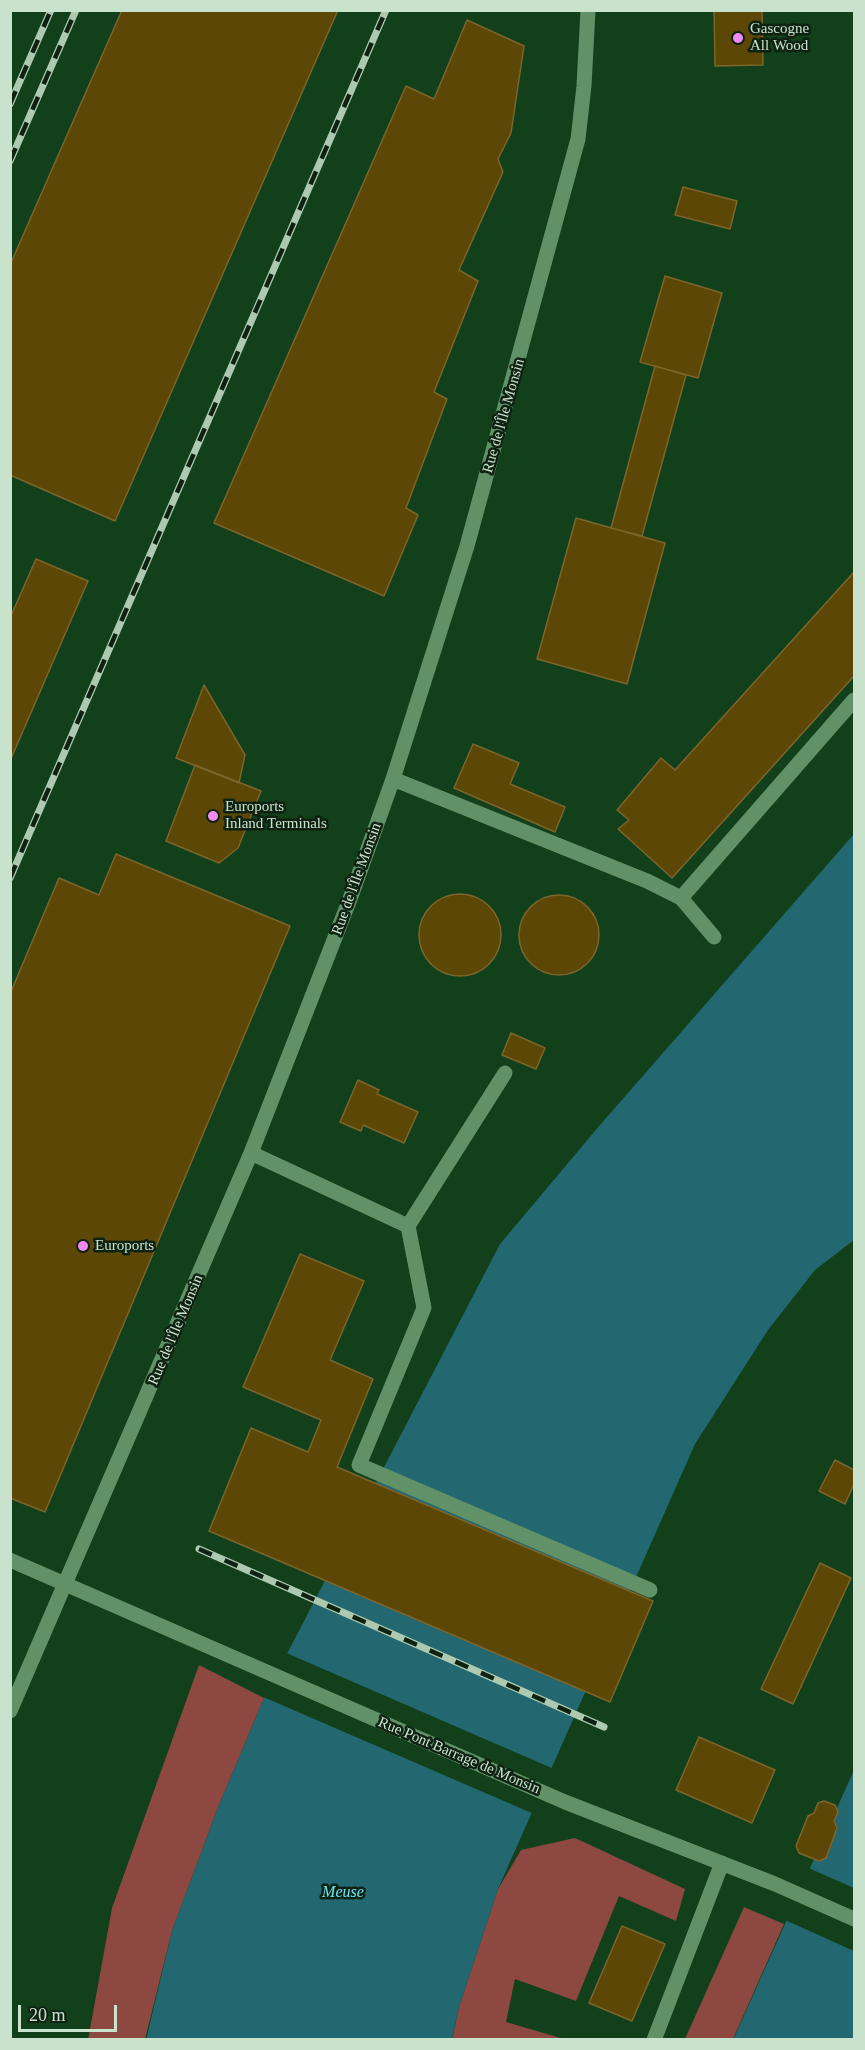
<!DOCTYPE html>
<meta charset="utf-8">
<style>
body{margin:0}
#map{position:relative;width:865px;height:2050px;overflow:hidden;background:#11401b;font-family:"Times New Roman",serif}
canvas{display:block}
.frame{position:absolute;inset:0;border:12px solid #c9e2cb;pointer-events:none}
.scale{position:absolute;left:18px;top:2005px;width:99px;height:27px;box-sizing:border-box;border:3px solid #c9e2cb;border-top:0;padding-left:8px;font-size:18px;line-height:21px;white-space:nowrap;color:#c9e2cb;-webkit-text-stroke:4px #0f2212;paint-order:stroke}
</style>
<div id="map">
<canvas width="865" height="2050"></canvas>
<div class="frame"></div>
<div class="scale">20 m</div>
</div>
<script>
const g = document.querySelector('canvas').getContext('2d');
g.lineJoin = 'round';
function paint(path, color) { g.fillStyle = color; g.fill(path, 'evenodd'); }
function strokePath(path, color, width, dash) { g.strokeStyle = color; g.lineWidth = width; g.lineCap = dash ? 'butt' : 'round'; g.setLineDash(dash || []); g.stroke(path); }
function write(font, color, halo, rows, align = 'center') {
  g.font = font + ' "Times New Roman",serif'; g.lineWidth = 5; g.setLineDash([]); g.textBaseline = 'middle'; g.strokeStyle = halo; g.fillStyle = color; for (const [text, x, y, turn = 0] of rows) {
    g.save(); g.translate(x, y); g.rotate((+turn || 0) * Math.PI / 180); g.textAlign = isNaN(turn) ? turn : align; if (halo) g.strokeText(text, 0, 0); g.fillText(text, 0, 0); g.restore();
  }
}
paint(new Path2D(`
 M 199,1665 L 264,1698 L 217,1810 L 172,1931 L 145,2039 L 88,2040 L 112,1908 Z
 M 575,1838 L 685,1889 L 676,1921 L 619,1896 L 576,2001 L 515,1979 L 506,2022 L 564,2039 L 452,2040 L 459,2007 L 498,1889 L 521,1850 Z
 M 744,1907 L 784,1924 L 733,2039 L 685,2039 Z`), '#8c4841');
paint(new Path2D(`
 M 854,834 L 854,1240 L 815,1270 L 768,1330 L 695,1444 L 498,1889 L 459,2007 L 452,2039 L 146,2040 L 172,1931 L 217,1810 L 264,1698 L 500,1244 L 600,1125 Z
 M 854,1770 L 854,2039 L 733,2040 Z`), '#236770');
paint(new Path2D(`
 M 284,1652 L 554,1769 L 534,1814 L 261,1696 Z
 M 806,1867 L 854,1888 L 854,1951 L 783,1919 Z`), '#11401b');
const building = new Path2D(`
 M 122,10 L 338,10 L 115,521 L 10,475 L 10,265 Z
 M 714,10 L 762,10 L 763,65 L 715,66 Z
 M 467,20 L 524,46 L 511,133 L 498,159 L 503,172 L 459,270 L 478,281 L 434,392 L 447,399 L 406,508 L 418,515 L 384,596 L 214,523 L 406,86 L 434,99 Z
 M 683,187 L 737,201 L 730,229 L 675,215 Z
 M 665,276 L 722,293 L 698,378 L 640,362 Z
 M 655,366 L 686,375 L 642,536 L 611,528 Z
 M 576,518 L 665,543 L 627,684 L 537,659 Z
 M 36,559 L 88,581 L 10,761 L 10,618 Z
 M 854,572 L 854,676 L 672,878 L 618,829 L 629,820 L 617,810 L 661,758 L 675,770 Z
 M 204,685 L 245,755 L 239,783 L 176,758 Z
 M 473,744 L 519,763 L 510,784 L 565,807 L 555,832 L 454,788 Z
 M 195,765 L 261,791 L 238,848 L 219,863 L 166,841 Z
 M 116,854 L 290,926 L 45,1512 L 10,1498 L 10,994 L 59,878 L 99,895 Z
 M419 935a41 41 0 1 1 82 0a41 41 0 1 1-82 0Z
 M519 935a40 40 0 1 1 80 0a40 40 0 1 1-80 0Z
 M 511,1033 L 545,1048 L 536,1069 L 502,1055 Z
 M 358,1080 L 379,1090 L 377,1094 L 418,1112 L 404,1143 L 363,1125 L 361,1131 L 340,1122 Z
 M 300,1254 L 364,1281 L 330,1360 L 373,1379 L 337,1467 L 653,1601 L 610,1702 L 209,1531 L 251,1428 L 308,1452 L 321,1420 L 243,1387 Z
 M 835,1460 L 854,1470 L 854,1484 L 845,1504 L 819,1491 Z
 M 820,1563 L 851,1578 L 793,1704 L 761,1689 Z
 M 699,1737 L 775,1770 L 752,1823 L 676,1790 Z
 M 824,1801 L 835,1805 L 838,1812 L 834,1821 L 837,1828 L 826,1858 L 819,1861 L 799,1853 L 796,1846 L 808,1816 L 814,1813 L 818,1803 Z
 M 622,1926 L 665,1944 L 632,2021 L 589,2003 Z`);
paint(building, '#5d4706');
strokePath(building, '#7c652c', 1.5);
strokePath(new Path2D(`
 M 393,779 L 647,881 L 681,898 L 854,700
 M 681,898 L 714,937
 M 251,1153 L 408,1226 L 505,1073
 M 408,1226 L 424,1308 L 359,1465 L 650,1590
 M 10,1560 L 565,1802 L 775,1884 L 854,1919
 M 10,1711 L 251,1153 L 350,899 L 393,779 L 467,546 L 578,139 L 584,86 L 588,10
 M 654,2040 L 722,1863`), '#619167', 15);
const rail = new Path2D(`
 M 10,104 L 51,10
 M 10,161 L 76,10
 M 10,878 L 386,10
 M 199,1549 L 604,1727`);
strokePath(rail, '#adc9b0', 7);
strokePath(rail, '#0f2212', 4.5, [14]);
for (const [x, y, r, color] of [
 [738,38,6,"#f38af2"],
 [213,816,6,"#f38af2"],
 [83,1246,6,"#f38af2"]
]) { const dot = new Path2D(); dot.arc(x, y, r, 0, 2 * Math.PI); g.fillStyle = color; g.fill(dot); strokePath(dot, '#0f2212', 2); }
write('15px', '#c9e2cb', '#0f2212', [
 ["Gascogne",750,29],
 ["All Wood",750,46],
 ["Euroports",225,807],
 ["Inland Terminals",225,824],
 ["Euroports",95,1246]
], 'left');
write('15px', '#c9e2cb', '#0f2212', [
 ["Rue de l'Île Monsin",504,416,-74],
 ["Rue de l'Île Monsin",357,879,-70],
 ["Rue de l'Île Monsin",176,1330,-67],
 ["Rue Pont Barrage de Monsin",459,1756,23]
]);
write('italic 16px', '#66e6f7', '#0f2212', [
 ["Meuse",343,1893]
]);
</script>
